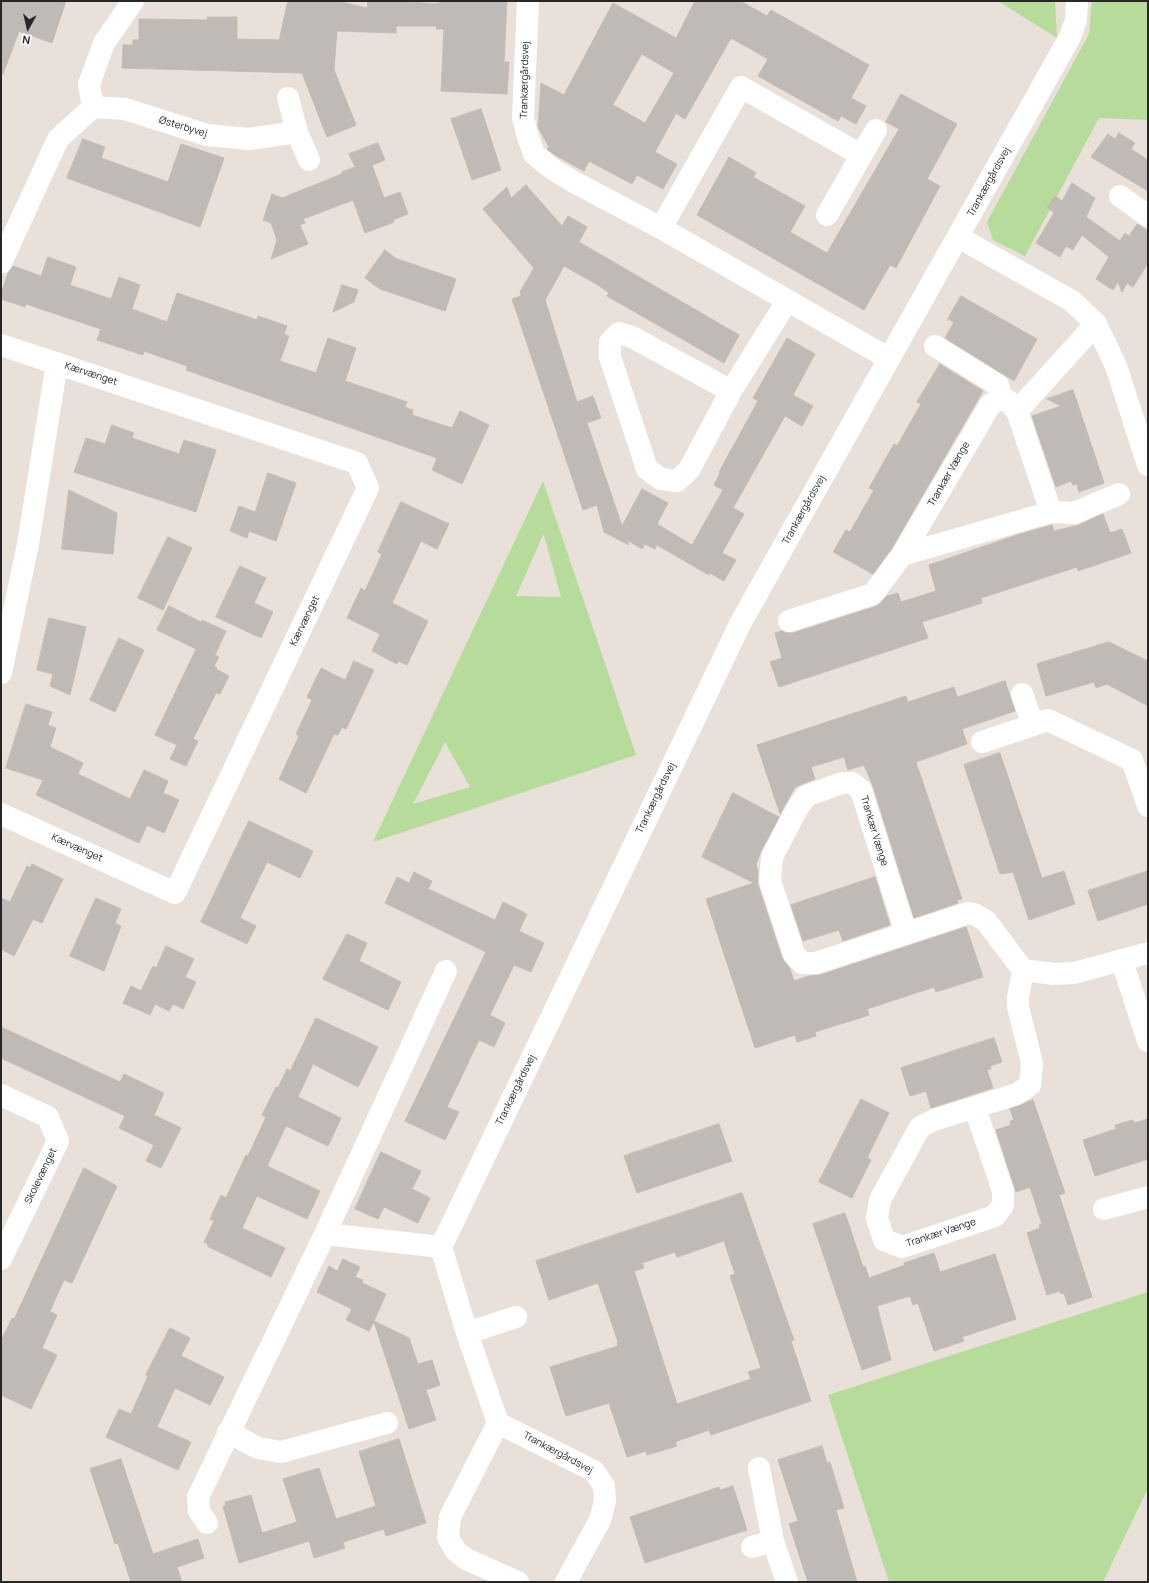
<!DOCTYPE html>
<meta charset="utf-8">
<style>
body{margin:0}
#map{position:relative;width:1149px;height:1583px;overflow:hidden;background:#e8e0d9;font-family:Manrope,sans-serif}
canvas{display:block}
.frame{position:absolute;inset:0;border:2px solid #272727;pointer-events:none}
.north{position:absolute;left:8px;top:8px;width:40px;height:40px;-webkit-text-stroke:3px #fff;paint-order:stroke;rotate:188deg;font-size:11px;font-weight:700;line-height:16px;text-align:center;color:#272727}
.north::after{content:'';display:block;margin:auto;width:14px;height:18px;background:#272727;clip-path:polygon(50% 0,100% 100%,50% 72%,0 100%)}
</style>
<div id="map">
<canvas width="1149" height="1583"></canvas>
<div class="frame"></div>
<div class="north">N</div>
</div>
<script>
const g = document.querySelector('canvas').getContext('2d');
g.lineJoin = 'round';
function paint(path, color) { g.fillStyle = color; g.fill(path, 'evenodd'); }
function strokePath(path, color, width, dash) { g.strokeStyle = color; g.lineWidth = width; g.lineCap = dash ? 'butt' : 'round'; g.setLineDash(dash || []); g.stroke(path); }
function write(font, color, halo, rows, align = 'center') {
  g.font = font + ' Manrope,sans-serif'; g.lineWidth = 3; g.setLineDash([]); g.textBaseline = 'middle'; g.strokeStyle = halo; g.fillStyle = color; for (const [text, x, y, turn = 0] of rows) {
    g.save(); g.translate(x, y); g.rotate((+turn || 0) * Math.PI / 180); g.textAlign = isNaN(turn) ? turn : align; if (halo) g.strokeText(text, 0, 0); g.fillText(text, 0, 0); g.restore();
  }
}
paint(new Path2D(`
 M 998,1 L 1055,1 L 1057,38 Z
 M 1092,1 L 1148,1 L 1148,120 L 1099,118 L 1025,256 L 993,240 L 987,222 L 1089,34 Z
 M 543,481 L 636,755 L 373,842 ZM 544,535 L 561,597 L 516,596 L 543,535 ZM 445,742 L 470,787 L 413,804 Z
 M 1148,1292 L 1148,1488 L 1103,1582 L 889,1582 L 828,1395 Z`), '#b6db9a');
const building = new Path2D(`
 M 1,1 L 66,1 L 52,43 L 19,31 L 3,74 L 1,74 Z
 M 288,1 L 337,1 L 367,8 L 368,1 L 397,1 L 438,4 L 438,1 L 507,1 L 504,62 L 509,62 L 507,94 L 441,91 L 444,29 L 436,29 L 437,26 L 396,26 L 396,33 L 337,31 L 334,70 L 356,125 L 327,137 L 302,73 L 122,68 L 123,45 L 133,45 L 133,40 L 139,40 L 139,19 L 207,20 L 207,17 L 237,17 L 237,39 L 279,40 Z
 M 695,1 L 740,1 L 767,16 L 771,10 L 869,65 L 851,98 L 866,106 L 856,124 L 841,116 L 838,121 L 758,76 L 768,59 L 731,38 L 685,119 L 676,113 L 655,152 L 677,164 L 663,189 L 637,175 L 632,184 L 589,161 L 584,171 L 555,155 L 547,149 L 549,147 L 538,127 L 541,83 L 564,95 L 613,3 L 676,38 ZM 642,54 L 674,73 L 645,123 L 613,105 Z
 M 901,94 L 957,124 L 927,179 L 940,186 L 896,268 L 890,265 L 864,310 L 697,215 L 729,157 L 756,173 L 753,177 L 805,206 L 790,232 L 827,253 L 899,129 L 886,122 Z
 M 481,109 L 501,170 L 472,180 L 451,119 Z
 M 1119,133 L 1135,143 L 1131,149 L 1148,160 L 1148,191 L 1091,157 L 1108,134 L 1115,139 Z
 M 83,139 L 105,147 L 101,158 L 168,182 L 181,144 L 224,158 L 200,227 L 67,178 Z
 M 378,143 L 385,160 L 372,165 L 384,198 L 400,192 L 408,214 L 393,220 L 394,222 L 365,233 L 353,200 L 303,219 L 305,223 L 300,225 L 308,244 L 271,259 L 277,240 L 271,223 L 263,220 L 272,194 L 282,198 L 342,174 L 342,172 L 355,167 L 349,154 Z
 M 1072,183 L 1095,198 L 1086,217 L 1120,241 L 1125,233 L 1129,236 L 1137,224 L 1148,231 L 1148,263 L 1133,287 L 1127,283 L 1122,292 L 1118,282 L 1113,290 L 1096,279 L 1109,257 L 1082,235 L 1073,250 L 1066,246 L 1060,257 L 1036,243 L 1054,213 L 1047,207 L 1055,196 L 1062,201 Z
 M 526,185 L 562,226 L 568,216 L 587,227 L 579,242 L 739,335 L 724,363 L 607,296 L 609,293 L 598,285 L 564,266 L 545,300 L 577,402 L 593,396 L 601,418 L 587,423 L 622,526 L 642,489 L 668,503 L 657,524 L 692,545 L 723,490 L 714,485 L 720,473 L 719,472 L 758,401 L 753,398 L 787,338 L 815,354 L 793,395 L 813,406 L 802,426 L 785,416 L 733,508 L 744,514 L 722,553 L 736,560 L 724,581 L 710,573 L 709,575 L 657,545 L 655,549 L 645,544 L 642,549 L 627,540 L 629,545 L 604,532 L 597,505 L 583,510 L 512,299 L 521,296 L 520,292 L 534,268 L 483,209 L 507,187 L 511,198 Z
 M 385,250 L 395,258 L 456,279 L 445,311 L 380,289 L 365,278 Z
 M 48,257 L 76,267 L 70,285 L 111,299 L 119,277 L 140,285 L 132,309 L 167,322 L 177,293 L 257,320 L 258,316 L 287,326 L 284,334 L 289,336 L 280,361 L 316,373 L 328,338 L 356,348 L 345,381 L 407,402 L 405,407 L 413,410 L 412,415 L 452,428 L 460,411 L 489,425 L 462,484 L 432,470 L 437,458 L 186,370 L 187,366 L 144,351 L 143,355 L 97,340 L 101,329 L 26,304 L 25,307 L 1,299 L 1,294 L 8,273 L 13,266 L 41,276 Z
 M 342,285 L 358,290 L 354,302 L 333,312 Z
 M 961,296 L 1037,339 L 1014,381 L 945,338 L 954,322 L 948,319 Z
 M 940,364 L 983,391 L 892,548 L 873,574 L 833,552 L 846,530 L 850,532 L 874,490 L 869,488 L 894,444 L 897,446 L 921,404 L 917,402 Z
 M 1073,390 L 1104,483 L 1079,492 L 1077,484 L 1073,485 L 1071,481 L 1056,487 L 1032,416 L 1061,406 L 1047,399 Z
 M 112,425 L 134,433 L 132,438 L 179,454 L 184,440 L 216,450 L 196,512 L 74,472 L 86,438 L 105,444 Z
 M 268,473 L 296,483 L 276,541 L 249,531 L 247,538 L 230,531 L 239,506 L 255,512 Z
 M 69,490 L 117,513 L 113,554 L 62,549 Z
 M 401,502 L 449,524 L 437,549 L 421,541 L 392,603 L 428,621 L 407,665 L 398,661 L 397,664 L 372,651 L 380,634 L 347,618 L 361,588 L 365,591 L 382,554 L 378,552 Z
 M 1103,514 L 1110,533 L 1122,529 L 1131,553 L 1078,571 L 1077,567 L 981,598 L 982,603 L 922,622 L 928,638 L 779,687 L 770,662 L 782,658 L 775,633 L 781,631 L 787,633 L 793,633 L 877,606 L 887,596 L 898,593 L 901,602 L 936,591 L 929,565 L 1020,534 L 1052,525 L 1054,531 L 1079,525 Z
 M 168,537 L 192,548 L 163,610 L 138,598 Z
 M 240,566 L 266,578 L 254,603 L 273,612 L 261,638 L 216,617 Z
 M 169,606 L 201,622 L 202,620 L 226,631 L 215,655 L 219,657 L 214,666 L 217,668 L 216,669 L 229,676 L 220,694 L 216,693 L 193,739 L 198,741 L 186,766 L 170,759 L 177,745 L 155,735 L 196,649 L 157,630 Z
 M 49,618 L 86,627 L 70,695 L 50,686 L 53,674 L 37,670 Z
 M 119,638 L 144,650 L 115,712 L 90,700 Z
 M 1109,642 L 1148,661 L 1148,706 L 1107,684 L 1096,688 L 1094,682 L 1046,696 L 1037,664 Z
 M 354,661 L 374,670 L 346,729 L 342,727 L 338,735 L 334,734 L 306,793 L 279,779 L 299,736 L 296,734 L 312,700 L 307,697 L 321,668 L 345,680 Z
 M 1005,681 L 1015,711 L 962,729 L 967,744 L 916,762 L 962,899 L 957,900 L 958,903 L 914,918 L 873,786 L 864,765 L 848,770 L 844,757 L 811,767 L 815,779 L 795,787 L 780,814 L 757,745 L 906,696 L 908,702 L 954,687 L 957,697 Z
 M 26,704 L 52,712 L 48,725 L 56,728 L 50,747 L 83,763 L 78,774 L 130,799 L 144,770 L 168,781 L 163,793 L 179,800 L 164,833 L 147,825 L 139,843 L 36,795 L 43,780 L 6,768 Z
 M 1000,753 L 1042,878 L 1064,871 L 1075,904 L 1029,920 L 1013,872 L 1000,874 L 964,765 Z
 M 733,793 L 779,817 L 761,851 L 756,865 L 758,871 L 758,885 L 782,958 L 790,969 L 794,981 L 809,976 L 820,975 L 966,927 L 983,977 L 936,992 L 934,987 L 867,1009 L 869,1015 L 815,1032 L 816,1036 L 797,1042 L 795,1035 L 755,1048 L 706,899 L 754,883 L 702,857 Z
 M 249,821 L 313,851 L 300,878 L 267,862 L 240,918 L 256,926 L 247,944 L 201,922 Z
 M 32,864 L 63,879 L 42,923 L 33,919 L 14,956 L 1,949 L 1,898 L 10,902 L 27,866 L 30,868 Z
 M 1148,871 L 1148,904 L 1098,921 L 1088,891 Z
 M 414,872 L 432,881 L 428,889 L 495,920 L 503,902 L 527,914 L 519,931 L 544,943 L 531,972 L 514,965 L 490,1015 L 505,1023 L 494,1047 L 479,1040 L 447,1107 L 459,1112 L 445,1140 L 405,1121 L 486,952 L 385,903 L 397,877 L 409,883 Z
 M 875,877 L 890,925 L 843,941 L 839,930 L 803,941 L 791,905 Z
 M 96,898 L 121,909 L 115,923 L 121,926 L 104,971 L 70,956 Z
 M 347,934 L 367,943 L 359,961 L 401,982 L 388,1010 L 323,979 Z
 M 166,946 L 194,959 L 185,977 L 196,982 L 183,1009 L 173,1004 L 169,1011 L 155,1004 L 150,1015 L 123,1003 L 131,986 L 141,991 L 153,966 L 156,968 Z
 M 316,1018 L 378,1047 L 358,1087 L 313,1064 L 298,1097 L 341,1118 L 328,1146 L 286,1126 L 267,1166 L 320,1191 L 307,1219 L 257,1196 L 242,1228 L 285,1248 L 271,1277 L 207,1246 L 208,1244 L 204,1242 L 214,1221 L 210,1219 L 221,1195 L 226,1198 L 246,1155 L 248,1156 L 266,1117 L 262,1115 L 276,1087 L 278,1088 L 287,1069 L 290,1071 Z
 M 1,1027 L 120,1082 L 124,1074 L 164,1093 L 154,1115 L 181,1128 L 161,1168 L 146,1161 L 154,1145 L 119,1128 L 125,1116 L 1,1058 Z
 M 994,1038 L 1002,1062 L 990,1066 L 991,1069 L 987,1070 L 993,1088 L 931,1108 L 926,1091 L 910,1096 L 901,1068 Z
 M 861,1099 L 889,1113 L 867,1158 L 871,1160 L 852,1198 L 819,1182 Z
 M 1033,1100 L 1065,1193 L 1059,1195 L 1092,1297 L 1068,1305 L 1064,1293 L 1061,1294 L 1060,1291 L 1047,1295 L 1027,1233 L 1040,1228 L 1039,1225 L 1042,1224 L 1030,1187 L 1016,1192 L 996,1130 L 1011,1125 L 1010,1121 L 1014,1120 L 1010,1109 Z
 M 1148,1119 L 1148,1159 L 1095,1176 L 1083,1140 L 1116,1129 L 1115,1125 L 1133,1120 L 1134,1123 Z
 M 719,1124 L 732,1161 L 637,1193 L 624,1156 Z
 M 381,1152 L 421,1171 L 412,1189 L 430,1198 L 418,1223 L 384,1207 L 378,1219 L 355,1209 Z
 M 84,1168 L 117,1186 L 72,1283 L 64,1280 L 50,1311 L 57,1315 L 42,1348 L 57,1355 L 31,1409 L 1,1395 L 1,1341 L 12,1318 L 14,1319 Z
 M 742,1193 L 794,1340 L 791,1341 L 811,1401 L 711,1435 L 709,1430 L 675,1442 L 677,1446 L 647,1455 L 646,1451 L 627,1457 L 609,1403 L 566,1416 L 550,1367 L 618,1346 L 617,1343 L 618,1342 L 598,1283 L 549,1300 L 536,1261 ZM 724,1241 L 735,1274 L 730,1276 L 761,1368 L 748,1372 L 751,1379 L 677,1404 L 634,1271 L 644,1268 L 642,1263 L 675,1252 L 677,1257 Z
 M 845,1213 L 863,1267 L 865,1266 L 869,1278 L 905,1265 L 904,1263 L 934,1253 L 940,1272 L 995,1254 L 1016,1319 L 962,1337 L 964,1341 L 934,1351 L 918,1303 L 913,1305 L 910,1296 L 877,1306 L 891,1360 L 862,1370 L 813,1224 Z
 M 343,1259 L 360,1267 L 355,1277 L 363,1280 L 362,1283 L 386,1294 L 374,1321 L 409,1338 L 418,1364 L 432,1360 L 440,1385 L 426,1390 L 436,1420 L 409,1429 L 374,1322 L 369,1331 L 346,1320 L 352,1309 L 317,1292 L 329,1266 L 337,1271 Z
 M 170,1328 L 190,1338 L 181,1356 L 224,1377 L 210,1405 L 175,1388 L 157,1427 L 191,1442 L 178,1470 L 106,1437 L 119,1409 L 131,1414 L 148,1376 L 146,1375 Z
 M 399,1439 L 426,1523 L 386,1536 L 384,1529 L 343,1542 L 345,1548 L 314,1558 L 309,1541 L 239,1563 L 223,1506 L 226,1506 L 225,1502 L 251,1495 L 262,1533 L 297,1522 L 283,1479 L 319,1468 L 336,1519 L 376,1506 L 359,1452 Z
 M 822,1446 L 827,1463 L 830,1462 L 844,1508 L 836,1510 L 857,1582 L 808,1582 L 789,1524 L 798,1521 L 778,1460 Z
 M 121,1459 L 153,1554 L 198,1539 L 204,1558 L 177,1567 L 182,1582 L 131,1582 L 118,1543 L 115,1544 L 90,1469 Z
 M 733,1486 L 747,1530 L 645,1563 L 630,1517 L 719,1487 L 720,1490 Z`);
paint(building, '#c0bab6');
strokePath(building, '#c3bcb3', 1);
strokePath(new Path2D(`
 M 528,1 L 523,118 L 528,137 L 534,154 L 551,168 L 572,181 L 661,228 L 888,358
 M 288,98 L 297,132 L 309,160
 M 93,107 L 89,84 L 104,43 L 133,1
 M 1120,196 L 1148,216
 M 827,215 L 876,130
 M 661,228 L 741,87 L 861,155
 M 958,237 L 1072,301 L 1096,324 L 1116,366 L 1148,465
 M 1,263 L 58,139 L 93,107 L 125,109 L 207,135 L 249,139 L 297,132
 M 1,345 L 357,463 L 368,488 L 175,893 L 1,814
 M 935,346 L 998,385 L 1001,398
 M 731,391 L 632,337 L 619,333 L 610,342 L 610,357 L 647,469 L 661,479 L 677,481 L 689,470 L 731,391 L 787,301
 M 1001,398 L 1007,400 L 1017,411 L 1051,512 L 902,555 L 990,405 Z
 M 1017,411 L 1096,324
 M 1051,512 L 1074,513 L 1119,494
 M 789,621 L 873,594 L 902,555
 M 1,673 L 28,544 L 57,363
 M 1022,694 L 1033,725
 M 982,742 L 1048,720 L 1132,760 L 1148,806
 M 906,933 L 861,790 L 852,783 L 842,783 L 806,796 L 797,809 L 772,857 L 770,881 L 794,954 L 802,963 L 816,963 L 968,913 L 974,914 L 986,921 L 1023,970 L 1054,974 L 1074,973 L 1148,953
 M 1122,961 L 1148,1041
 M 1,1095 L 48,1117 L 58,1141 L 1,1259
 M 975,1108 L 1003,1191 L 1003,1205 L 995,1216 L 902,1247 L 884,1240 L 877,1218 L 880,1200 L 920,1127 L 934,1120 L 1017,1094 L 1030,1085 L 1032,1063 L 1018,1007 L 1018,998 L 1023,970
 M 1104,1209 L 1148,1197
 M 325,1234 L 441,1247
 M 467,1333 L 516,1317
 M 498,1423 L 450,1517 L 448,1538 L 456,1551 L 466,1559 L 518,1582
 M 228,1432 L 258,1448 L 281,1452 L 387,1423
 M 759,1468 L 773,1541 L 787,1582
 M 207,1523 L 199,1511 L 198,1497 L 325,1234 L 446,971
 M 752,1547 L 773,1541
 M 566,1582 L 600,1520 L 605,1501 L 604,1486 L 594,1471 L 498,1423 L 467,1333 L 441,1247 L 741,622 L 1070,37 L 1076,20 L 1077,1`), '#fff', 22);
write('10px', '#272727', '#fff', [
 ["Trankærgårdsvej",525,80,-89],
 ["Østerbyvej",183,127,17],
 ["Trankærgårdsvej",989,182,-61],
 ["Kærvænget",91,374,18],
 ["Trankær Vænge",949,474,-60],
 ["Trankærgårdsvej",804,510,-61],
 ["Kærvænget",305,621,-64],
 ["Trankærgårdsvej",656,798,-64],
 ["Trankær Vænge",874,831,73],
 ["Kærvænget",77,848,24],
 ["Trankærgårdsvej",516,1090,-64],
 ["Skolevænget",41,1176,-64],
 ["Trankær Vænge",941,1233,-18],
 ["Trankærgårdsvej",558,1453,28]
]);
</script>
